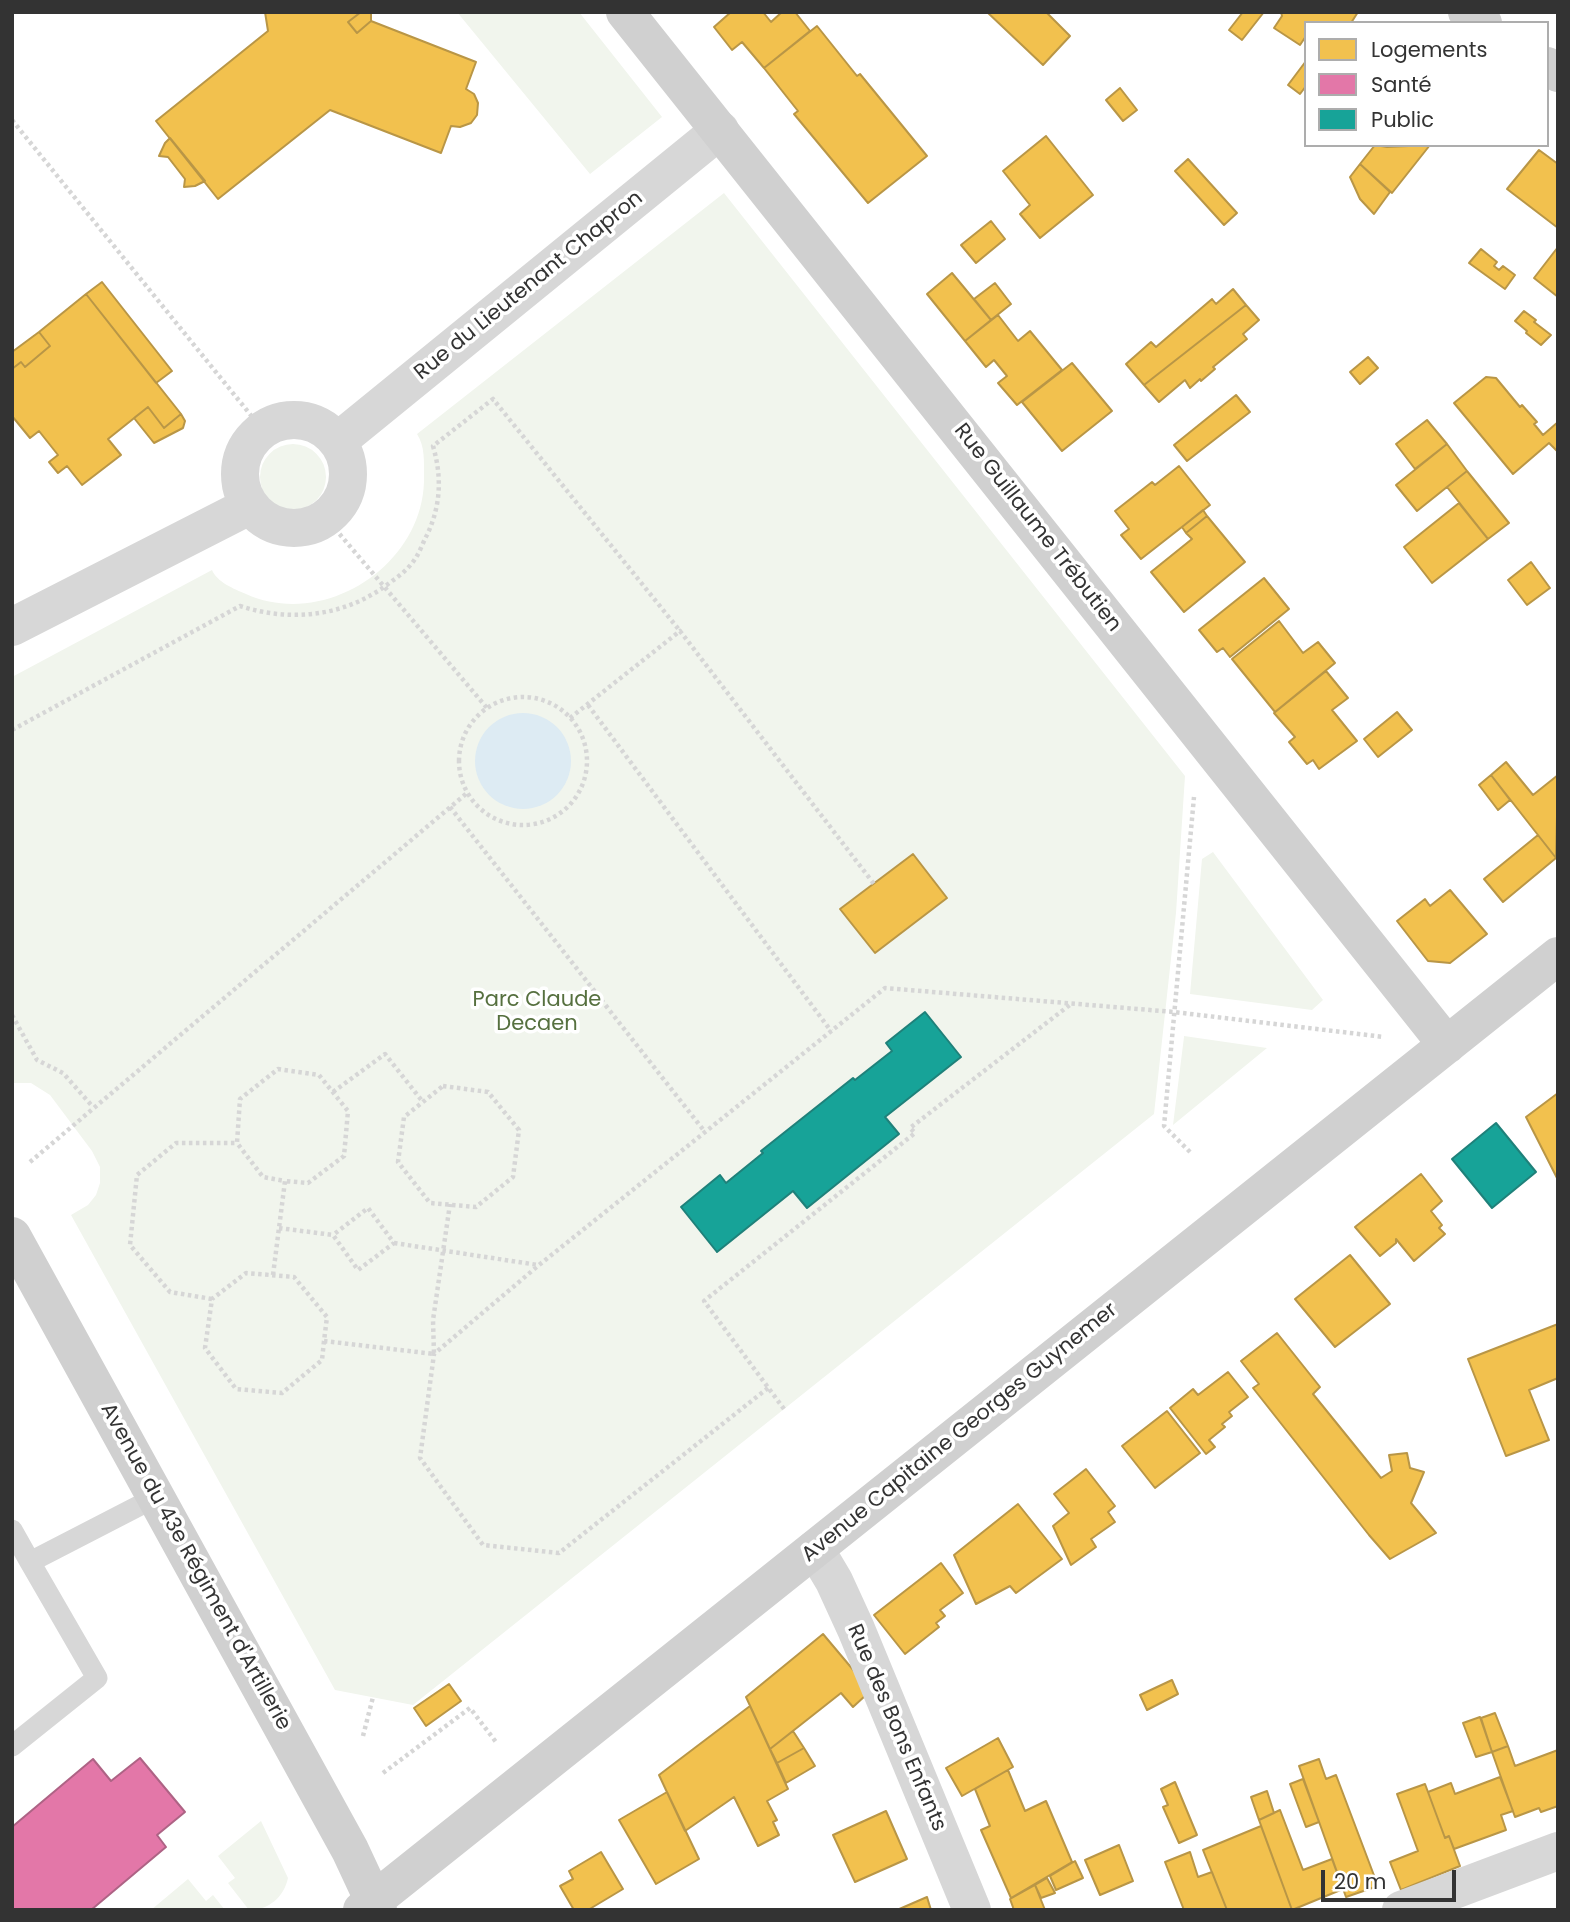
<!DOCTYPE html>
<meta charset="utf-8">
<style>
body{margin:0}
#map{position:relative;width:1570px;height:1922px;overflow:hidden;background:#fff;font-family:Poppins,sans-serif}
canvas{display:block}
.frame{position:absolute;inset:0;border:14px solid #333;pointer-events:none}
.legend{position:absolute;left:1304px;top:21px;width:245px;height:126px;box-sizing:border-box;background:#fff;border:2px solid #adadad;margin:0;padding:9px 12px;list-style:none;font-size:21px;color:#333}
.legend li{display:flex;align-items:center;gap:14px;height:35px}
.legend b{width:35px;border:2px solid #adadad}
.scale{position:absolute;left:1321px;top:1870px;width:135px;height:32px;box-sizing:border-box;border:4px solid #333;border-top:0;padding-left:9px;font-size:21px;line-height:24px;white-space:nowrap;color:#333;-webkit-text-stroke:5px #fff;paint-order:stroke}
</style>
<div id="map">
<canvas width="1570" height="1922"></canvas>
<div class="frame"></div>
<ul class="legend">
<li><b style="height:19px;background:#f2c14e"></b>Logements</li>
<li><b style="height:19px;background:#e377a8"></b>Santé</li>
<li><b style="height:19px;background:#17a398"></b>Public</li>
</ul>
<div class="scale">20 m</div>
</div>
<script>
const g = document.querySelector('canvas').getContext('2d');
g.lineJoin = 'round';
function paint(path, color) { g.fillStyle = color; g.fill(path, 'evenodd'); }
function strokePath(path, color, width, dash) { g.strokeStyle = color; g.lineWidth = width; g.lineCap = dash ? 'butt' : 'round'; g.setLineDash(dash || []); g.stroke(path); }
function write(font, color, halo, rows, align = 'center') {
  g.font = font + ' Poppins,sans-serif'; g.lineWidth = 7; g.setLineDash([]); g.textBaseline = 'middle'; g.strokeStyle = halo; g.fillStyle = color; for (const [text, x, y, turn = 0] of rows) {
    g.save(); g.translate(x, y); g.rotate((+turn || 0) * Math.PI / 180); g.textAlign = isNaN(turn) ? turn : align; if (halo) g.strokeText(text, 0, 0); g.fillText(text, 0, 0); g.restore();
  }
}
paint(new Path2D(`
 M 457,12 L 579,12 L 662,117 L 590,174 Z
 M 724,193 L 1185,776 L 1176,913 L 1154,1114 L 413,1705 L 335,1690 L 71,1215 L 88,1205 L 96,1195 L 100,1183 L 100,1167 L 92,1151 L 50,1095 L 31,1083 L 12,1083 L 12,677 L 212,570 C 217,582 234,589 246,594 C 326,630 426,563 424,476 C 424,462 425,446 417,434 Z
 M260 477a33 33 0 1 1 66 0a33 33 0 1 1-66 0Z
 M 1213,852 L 1323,1000 L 1312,1010 L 1190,994 L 1202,859 Z
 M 1184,1036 L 1267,1048 L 1173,1125 L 1184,1037 Z
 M 261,1821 L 288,1878 C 284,1897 269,1910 249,1910 L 228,1883 L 235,1878 L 218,1856 Z
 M 188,1879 L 206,1901 L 213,1895 L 225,1910 L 151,1910 Z`), '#f1f5ed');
paint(new Path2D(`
 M475 761a48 48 0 1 1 96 0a48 48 0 1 1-96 0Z`), '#ddebf3');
const homes = new Path2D(`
 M 265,12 L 361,12 L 348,22 L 357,33 L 371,21 L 476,62 L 466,89 L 474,94 L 478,103 L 477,115 L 471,123 L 460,127 L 451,126 L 441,153 L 330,110 L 218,199 L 156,121 L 268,31 Z
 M 361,12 L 371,13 L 371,21 L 357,33 L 348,22 Z
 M 731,12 L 763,12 L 771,22 L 782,12 L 795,12 L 810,31 L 764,68 L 742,42 L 732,50 L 714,27 Z
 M 987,12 L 1046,12 L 1070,36 L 1043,65 Z
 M 1243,12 L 1264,12 L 1242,40 L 1229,30 Z
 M 1281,12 L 1358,12 L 1351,23 L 1306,23 L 1306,36 L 1300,45 L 1274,28 L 1282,16 Z
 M 817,26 L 857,76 L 860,74 L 927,156 L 868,203 L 794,114 L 798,111 L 764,68 Z
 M 1306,61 L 1306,86 L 1300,94 L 1288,85 Z
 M 1120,88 L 1137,110 L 1123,121 L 1106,100 Z
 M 1046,136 L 1093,195 L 1040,238 L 1020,214 L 1030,205 L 1003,171 Z
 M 170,138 L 205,181 L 195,186 L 184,187 L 185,179 L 168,157 L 159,156 L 165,143 Z
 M 1375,145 L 1387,147 L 1430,145 L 1392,193 L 1360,164 Z
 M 1539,150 L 1558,164 L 1558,228 L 1507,189 Z
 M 1188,159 L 1237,213 L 1224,225 L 1175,171 Z
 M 1360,164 L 1390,192 L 1374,214 L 1360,199 L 1350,177 Z
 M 991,221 L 1005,239 L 976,263 L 961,245 Z
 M 1558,247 L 1558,297 L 1534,278 Z
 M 1481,249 L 1497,262 L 1494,266 L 1499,270 L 1503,266 L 1515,275 L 1505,289 L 1469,263 Z
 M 952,273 L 991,320 L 965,341 L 927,294 Z
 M 102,282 L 172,371 L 156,383 L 86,294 Z
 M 995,283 L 1011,304 L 991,320 L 974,299 Z
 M 1233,289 L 1246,305 L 1144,385 L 1126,364 L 1151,342 L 1156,347 L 1212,299 L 1216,304 Z
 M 86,294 L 181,414 L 164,428 L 148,407 L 108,439 L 121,455 L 82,485 L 67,466 L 58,473 L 49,462 L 58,455 L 39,431 L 30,438 L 12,416 L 12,369 L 21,362 L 25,367 L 50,346 L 39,332 Z
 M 1246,305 L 1259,320 L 1243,334 L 1247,339 L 1213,367 L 1215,369 L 1201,381 L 1200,379 L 1190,388 L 1185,380 L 1159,402 L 1144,385 Z
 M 1524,311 L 1536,320 L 1534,322 L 1551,335 L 1541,345 L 1526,333 L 1527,331 L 1515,321 Z
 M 998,315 L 1018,341 L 1030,331 L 1062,370 L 1017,405 L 998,383 L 1007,376 L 994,360 L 986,367 L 965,341 Z
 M 39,332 L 50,346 L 25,367 L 21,362 L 12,369 L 12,352 Z
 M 1368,357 L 1378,368 L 1360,384 L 1350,372 Z
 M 1072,363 L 1112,411 L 1062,451 L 1022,402 Z
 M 1486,377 L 1496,378 L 1520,407 L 1522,405 L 1537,422 L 1534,424 L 1543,435 L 1558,422 L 1558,452 L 1549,443 L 1513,474 L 1454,403 Z
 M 1236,395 L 1250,412 L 1187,461 L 1174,445 Z
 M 148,407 L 164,428 L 181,414 L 185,421 L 183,428 L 154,443 L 134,418 Z
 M 1427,420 L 1447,444 L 1415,469 L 1396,444 Z
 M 1447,444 L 1467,471 L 1417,511 L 1396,485 Z
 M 1179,466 L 1210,505 L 1141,559 L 1121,535 L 1129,529 L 1115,511 L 1152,482 L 1155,485 Z
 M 1467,471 L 1509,523 L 1488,539 L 1447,487 Z
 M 1459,503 L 1488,539 L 1432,583 L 1404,547 Z
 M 1203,510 L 1207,516 L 1186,533 L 1182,527 Z
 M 1207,516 L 1245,562 L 1184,612 L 1151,572 L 1192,539 L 1186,533 Z
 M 1531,562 L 1550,588 L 1527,605 L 1508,580 Z
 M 1264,578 L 1289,609 L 1230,657 L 1223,648 L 1217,652 L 1199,630 Z
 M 1279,621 L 1303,653 L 1318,642 L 1335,663 L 1275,712 L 1232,659 Z
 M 1326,671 L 1348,698 L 1332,710 L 1357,741 L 1319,769 L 1313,760 L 1307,764 L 1289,742 L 1295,737 L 1274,713 Z
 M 1397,712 L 1412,730 L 1378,757 L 1364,739 Z
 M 1506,762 L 1533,795 L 1558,775 L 1556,858 L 1491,775 Z
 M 1491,775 L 1510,800 L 1498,810 L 1479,785 Z
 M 1538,835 L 1556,858 L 1503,902 L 1484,879 Z
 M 913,854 L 947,898 L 875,953 L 840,909 Z
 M 1450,890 L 1487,934 L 1450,963 L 1428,961 L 1397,921 L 1425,899 L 1430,906 Z
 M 1558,1093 L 1558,1180 L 1526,1117 Z
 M 1421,1174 L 1442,1201 L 1431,1211 L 1442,1225 L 1439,1228 L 1445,1234 L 1414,1261 L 1396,1239 L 1396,1243 L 1380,1256 L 1355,1227 Z
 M 1350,1255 L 1390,1304 L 1335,1347 L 1295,1299 Z
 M 1558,1324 L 1558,1378 L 1529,1390 L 1549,1440 L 1506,1456 L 1468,1359 Z
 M 1277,1333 L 1320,1387 L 1313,1394 L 1381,1478 L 1392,1471 L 1389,1455 L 1407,1453 L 1410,1468 L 1424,1472 L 1411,1503 L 1436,1533 L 1390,1559 L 1369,1535 L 1253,1388 L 1259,1384 L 1241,1361 Z
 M 1228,1372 L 1248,1397 L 1229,1412 L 1232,1416 L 1222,1424 L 1225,1427 L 1209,1440 L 1215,1447 L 1206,1454 L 1170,1408 L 1193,1389 L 1198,1395 Z
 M 1167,1411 L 1200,1453 L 1155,1488 L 1122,1446 Z
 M 1086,1469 L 1115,1506 L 1108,1512 L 1115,1522 L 1091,1539 L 1096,1547 L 1071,1565 L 1053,1526 L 1069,1513 L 1054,1494 Z
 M 1018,1504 L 1062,1559 L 1016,1593 L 1010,1586 L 976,1604 L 954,1555 Z
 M 941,1563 L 963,1593 L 940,1610 L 945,1616 L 936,1623 L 939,1627 L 905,1654 L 874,1615 Z
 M 823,1634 L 860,1678 L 866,1695 L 853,1707 L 841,1693 L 770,1749 L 746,1697 Z
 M 1172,1680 L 1178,1694 L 1147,1710 L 1140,1695 Z
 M 449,1684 L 461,1701 L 426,1726 L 414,1708 Z
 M 750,1706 L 788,1789 L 767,1801 L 777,1820 L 773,1822 L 779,1835 L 758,1846 L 734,1797 L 685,1831 L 659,1775 Z
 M 1495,1713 L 1508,1746 L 1492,1752 L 1481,1718 Z
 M 1480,1717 L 1492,1752 L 1476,1757 L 1463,1723 Z
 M 793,1731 L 804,1748 L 777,1763 L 770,1749 Z
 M 998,1738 L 1013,1767 L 962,1796 L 946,1768 Z
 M 1508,1746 L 1515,1766 L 1558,1750 L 1558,1806 L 1541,1812 L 1539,1808 L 1515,1817 L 1492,1752 Z
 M 804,1748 L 815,1766 L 786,1783 L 777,1763 Z
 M 1319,1759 L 1326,1779 L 1336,1775 L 1378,1886 L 1346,1897 L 1299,1766 Z
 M 1008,1770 L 1025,1811 L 1046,1801 L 1072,1862 L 1011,1898 L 981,1830 L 990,1826 L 975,1789 Z
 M 1500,1777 L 1513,1811 L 1501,1815 L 1506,1830 L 1454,1849 L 1449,1836 L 1445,1838 L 1428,1792 L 1451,1783 L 1455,1794 Z
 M 1303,1779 L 1319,1822 L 1306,1827 L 1290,1784 Z
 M 1175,1782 L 1197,1835 L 1179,1843 L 1163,1807 L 1168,1805 L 1161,1789 Z
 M 1425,1784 L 1445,1838 L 1449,1836 L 1460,1866 L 1401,1890 L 1390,1862 L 1418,1851 L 1397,1794 Z
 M 1267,1791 L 1274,1813 L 1259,1820 L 1251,1797 Z
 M 667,1792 L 699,1859 L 656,1884 L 619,1820 Z
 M 1280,1810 L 1303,1870 L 1332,1859 L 1343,1889 L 1292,1910 L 1259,1820 Z
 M 886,1811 L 907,1859 L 855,1882 L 833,1835 Z
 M 1261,1826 L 1292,1910 L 1227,1910 L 1203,1850 Z
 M 1119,1845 L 1133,1881 L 1100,1895 L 1085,1860 Z
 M 601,1852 L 623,1889 L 588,1910 L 574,1910 L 560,1886 L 573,1879 L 569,1871 Z
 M 1190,1852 L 1198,1877 L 1212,1872 L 1227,1910 L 1184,1910 L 1165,1862 Z
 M 1075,1861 L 1083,1878 L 1056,1890 L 1050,1876 Z
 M 1047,1878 L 1055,1893 L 1041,1898 L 1035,1885 Z
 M 1035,1885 L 1045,1910 L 1014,1910 L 1010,1899 Z
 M 927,1897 L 931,1910 L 897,1910 Z`);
paint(homes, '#f2c14e');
strokePath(homes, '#b99646', 2);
const health = new Path2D(`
 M 140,1758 L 185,1812 L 157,1835 L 166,1847 L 91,1910 L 12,1910 L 12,1827 L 93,1759 L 111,1781 Z`);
paint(health, '#e377a8');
strokePath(health, '#ae6385', 2);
const public = new Path2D(`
 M 925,1012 L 961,1057 L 885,1117 L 899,1134 L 807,1208 L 793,1191 L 717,1252 L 681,1207 L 720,1175 L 726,1183 L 763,1153 L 761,1151 L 853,1078 L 855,1080 L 892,1051 L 886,1043 Z
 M 1496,1123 L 1536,1172 L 1492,1208 L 1452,1159 Z`);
paint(public, '#17a398');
strokePath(public, '#1f817a', 2);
strokePath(new Path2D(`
 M 12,120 L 262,429
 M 326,518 L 487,708
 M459 761a64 64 0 1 1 128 0a64 64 0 1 1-128 0Z
 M 588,705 L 831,1031
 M 570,718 L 680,631 L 874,884
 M 12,730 L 240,606 C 293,623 348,616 392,581 C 401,575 409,568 415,559 C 420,552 423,542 427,535 C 441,505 442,477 433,446 L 493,399 L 680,631
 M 450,807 L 705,1132
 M 12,1015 L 37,1060 L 63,1073 L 93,1107
 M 443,1086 L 488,1092 L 519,1130 L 513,1177 L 476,1207 L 430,1203 L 398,1162 L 404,1117 Z
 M 333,1092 L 385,1054 L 423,1102
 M 1190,1152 L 1164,1126 L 1194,797
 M 30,1162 L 467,793
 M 279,1228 L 333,1235 L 358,1270 L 394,1243 L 368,1208 L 333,1235
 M 394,1243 L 538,1265
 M 273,1275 L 285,1181 L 263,1177 L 237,1143 L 240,1099 L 278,1069 L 319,1075 L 348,1111 L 344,1156 L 308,1183 L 285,1181
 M 212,1299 L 170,1292 L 130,1245 L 137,1175 L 176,1143 L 237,1143
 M 324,1341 L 322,1360 L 282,1393 L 236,1389 L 205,1348 L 212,1299 L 246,1273 L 294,1277 L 327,1317 L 324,1341 L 434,1354 L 433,1320 L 450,1204
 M 768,1388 L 559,1553 L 483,1545 L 420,1458 L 434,1354 L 539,1265 L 885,988 L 1174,1012 L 1384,1037
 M 784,1409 L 704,1301 L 915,1133 L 910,1128 L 1071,1004
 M 363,1736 L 373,1697
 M 383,1773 L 470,1708 L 496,1742`), '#d6d6d6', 4.5, [3.5, 3.5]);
strokePath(new Path2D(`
 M 12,1530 L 30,1562 L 156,1497
 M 12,1746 L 97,1678 L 30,1562`), '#d7d7d7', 21);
strokePath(new Path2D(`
 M240 474a54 54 0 1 1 108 0a54 54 0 1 1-108 0Z
 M 338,441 L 720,130
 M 12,627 L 249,506
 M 815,1549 L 834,1581 L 856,1629 L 972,1910
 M 1401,1910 L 1558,1851`), '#d7d7d7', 38);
strokePath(new Path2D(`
 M 625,12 L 1447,1045
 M 1467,12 L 1483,23
 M 1547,66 L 1558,73
 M 12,1236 L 350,1850 L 378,1910
 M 362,1910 L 1558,956`), '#d0d0d0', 38);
write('21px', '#333', '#fff', [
 ["Rue du Lieutenant Chapron",529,286,-39],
 ["Rue Guillaume Trébutien",1037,528,52],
 ["Avenue Capitaine Georges Guynemer",960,1433,-39],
 ["Avenue du 43e Régiment d'Artillerie",195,1567,61],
 ["Rue des Bons Enfants",896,1728,67]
]);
write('21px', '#56703f', '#fff', [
 ["Parc Claude",537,1001],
 ["Decaen",537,1025]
]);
</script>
